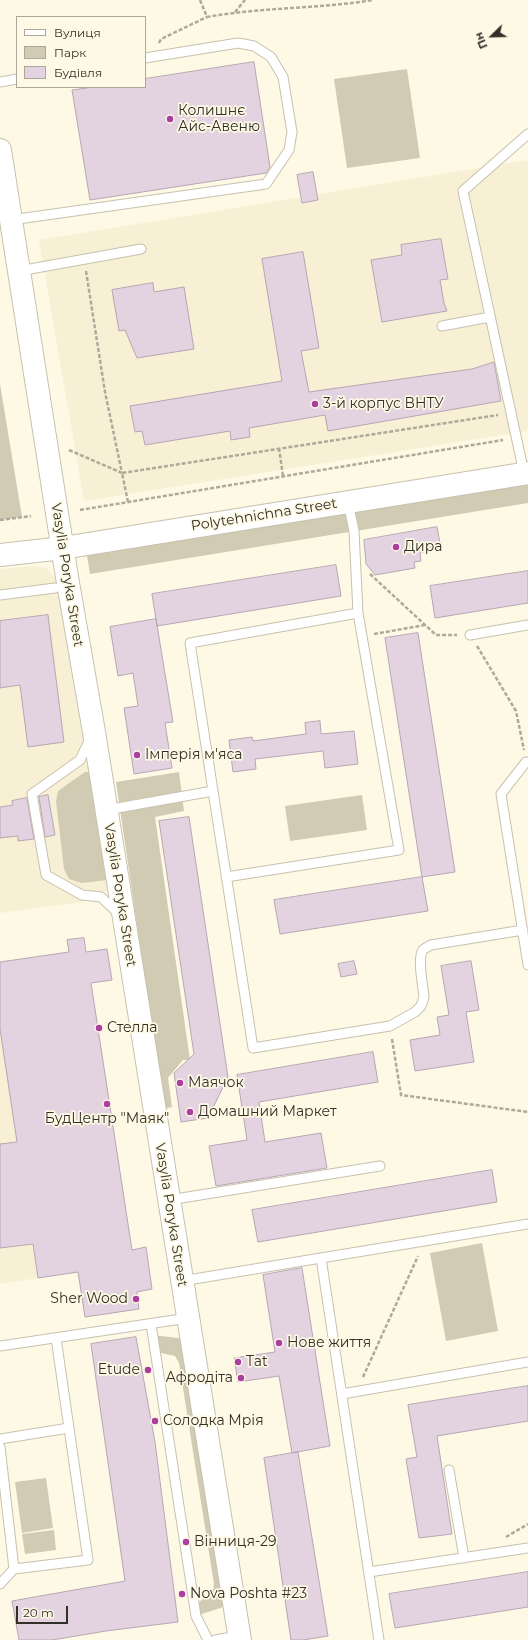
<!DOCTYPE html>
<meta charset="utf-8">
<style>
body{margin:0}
#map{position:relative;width:528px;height:1640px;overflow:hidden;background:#fef9e5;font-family:Montserrat,sans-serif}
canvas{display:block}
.legend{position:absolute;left:16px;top:16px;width:130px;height:72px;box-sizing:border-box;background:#fef9e5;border:1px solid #aca899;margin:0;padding:5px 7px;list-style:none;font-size:12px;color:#312f27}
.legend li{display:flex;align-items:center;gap:8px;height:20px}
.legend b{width:20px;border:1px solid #aca899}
.north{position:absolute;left:472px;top:16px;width:40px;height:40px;-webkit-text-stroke:3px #fef9e5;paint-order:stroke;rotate:247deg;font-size:11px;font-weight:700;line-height:16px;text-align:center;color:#312f27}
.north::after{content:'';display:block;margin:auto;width:14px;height:18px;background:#312f27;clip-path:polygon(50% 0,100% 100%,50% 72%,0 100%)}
.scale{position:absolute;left:16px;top:1606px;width:52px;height:18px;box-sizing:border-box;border:2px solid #312f27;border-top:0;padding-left:5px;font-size:12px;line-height:14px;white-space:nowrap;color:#312f27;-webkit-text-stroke:3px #fef9e5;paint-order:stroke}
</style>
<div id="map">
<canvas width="528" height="1640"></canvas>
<ul class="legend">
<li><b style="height:5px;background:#fff"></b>Вулиця</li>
<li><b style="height:11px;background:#d2cbb3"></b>Парк</li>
<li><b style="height:11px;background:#e3d2e0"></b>Будівля</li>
</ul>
<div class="north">Пн</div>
<div class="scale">20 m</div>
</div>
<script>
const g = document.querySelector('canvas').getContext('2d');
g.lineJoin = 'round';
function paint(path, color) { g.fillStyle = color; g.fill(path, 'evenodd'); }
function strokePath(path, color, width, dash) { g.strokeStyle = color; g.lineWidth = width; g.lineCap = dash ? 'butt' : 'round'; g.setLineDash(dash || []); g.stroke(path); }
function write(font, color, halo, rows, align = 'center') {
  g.font = font + ' Montserrat,sans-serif'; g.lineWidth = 3.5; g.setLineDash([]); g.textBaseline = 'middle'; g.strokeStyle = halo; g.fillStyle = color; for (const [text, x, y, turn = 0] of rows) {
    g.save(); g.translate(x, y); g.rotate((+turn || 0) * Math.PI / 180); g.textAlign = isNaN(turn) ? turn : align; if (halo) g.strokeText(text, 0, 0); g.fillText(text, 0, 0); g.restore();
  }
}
paint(new Path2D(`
 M 528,160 L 528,431 L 84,501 L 39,240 Z
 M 34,566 L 47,568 L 59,583 L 108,891 L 82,902 L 0,913 L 0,569 Z
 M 0,1029 L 38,1278 L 0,1284 Z`), '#f7f0d4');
paint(new Path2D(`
 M 407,69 L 420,158 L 347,168 L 334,79 Z
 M 0,384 L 22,517 L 0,520 Z
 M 528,473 L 528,503 L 90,574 L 85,544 Z
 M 85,772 L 92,772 L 107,880 L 82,883 L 69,879 L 64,869 L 56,801 L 58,791 Z
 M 179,772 L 184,811 L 155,817 L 190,1060 L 183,1060 L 168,1078 L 172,1107 L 164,1109 L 116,782 Z
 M 362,795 L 367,830 L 290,841 L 285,806 Z
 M 482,1243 L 498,1331 L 446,1341 L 430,1253 Z
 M 153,1335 L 186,1339 L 226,1606 L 196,1616 L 194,1606 L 213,1591 L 214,1584 L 179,1363 L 175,1356 L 156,1352 Z
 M 46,1478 L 53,1528 L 22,1533 L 15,1482 Z
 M 54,1530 L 56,1550 L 25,1554 L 22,1534 Z`), '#d2cbb3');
const building = new Path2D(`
 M 254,62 L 270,167 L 266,173 L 90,200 L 72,90 L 94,87 L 145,87 L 145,79 Z
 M 313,172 L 318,200 L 302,203 L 297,175 Z
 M 441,239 L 448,279 L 440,280 L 444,303 L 447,311 L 382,322 L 371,260 L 402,255 L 401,245 Z
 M 303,252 L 319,348 L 301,351 L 309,392 L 472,369 L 494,362 L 501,401 L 328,431 L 325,415 L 249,428 L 250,437 L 231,440 L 230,431 L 145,445 L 142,431 L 135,432 L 130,406 L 282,381 L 262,259 Z
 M 153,283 L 154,292 L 184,287 L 194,349 L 137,358 L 125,330 L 119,331 L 112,290 Z
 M 437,527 L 441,549 L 420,553 L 421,561 L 414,562 L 415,568 L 375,575 L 366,564 L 364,540 Z
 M 336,565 L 341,596 L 157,626 L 152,594 Z
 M 528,571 L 528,603 L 435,618 L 430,586 Z
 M 48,615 L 64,742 L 28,747 L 20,685 L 0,688 L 0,621 Z
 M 156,619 L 173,722 L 165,723 L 172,768 L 134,774 L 124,708 L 138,706 L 133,673 L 118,676 L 110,627 Z
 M 418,633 L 455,872 L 422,877 L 385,638 Z
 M 320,721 L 321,734 L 354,731 L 358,764 L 325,768 L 323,751 L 255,759 L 256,769 L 233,772 L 229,740 L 252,737 L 253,741 L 306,734 L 305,723 Z
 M 48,795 L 55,835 L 45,837 L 39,797 Z
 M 27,798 L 34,839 L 18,841 L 18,836 L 0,838 L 0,807 L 13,805 L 12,801 Z
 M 189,817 L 228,1077 L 208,1118 L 181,1122 L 174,1073 L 194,1054 L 159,821 Z
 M 422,877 L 428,911 L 280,934 L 274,900 Z
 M 84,938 L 86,952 L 107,949 L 112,980 L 91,983 L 132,1250 L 146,1247 L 152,1289 L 137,1292 L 139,1309 L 85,1317 L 78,1272 L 38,1278 L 33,1244 L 0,1248 L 0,1144 L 17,1142 L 0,1029 L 0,962 L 69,952 L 67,940 Z
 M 354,961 L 357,974 L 341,977 L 338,964 Z
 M 471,961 L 479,1010 L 466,1012 L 474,1062 L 415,1071 L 410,1040 L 440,1035 L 437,1017 L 449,1015 L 441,966 Z
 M 373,1052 L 378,1082 L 259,1102 L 265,1142 L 321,1133 L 327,1168 L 216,1186 L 209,1146 L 247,1140 L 237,1075 Z
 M 492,1170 L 497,1202 L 258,1242 L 252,1210 Z
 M 302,1268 L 330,1446 L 292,1453 L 279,1376 L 238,1382 L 234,1358 L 275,1352 L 263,1275 Z
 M 136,1337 L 155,1442 L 178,1622 L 106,1631 L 52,1640 L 19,1640 L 12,1601 L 125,1581 L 91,1344 Z
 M 528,1386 L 528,1421 L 437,1436 L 452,1534 L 419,1538 L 406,1459 L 417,1457 L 408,1405 Z
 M 298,1452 L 328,1636 L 303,1640 L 291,1640 L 264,1458 Z
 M 528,1572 L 528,1607 L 395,1628 L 389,1594 Z`);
paint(building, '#e3d2e0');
strokePath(building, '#b7a6b4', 1);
const service = new Path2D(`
 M 0,82 L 17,79
 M 11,220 L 266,184 L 289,150 L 292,132 L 283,77 L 271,57 L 254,46 L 238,43 L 145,58
 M 19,271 L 141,249
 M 442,326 L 490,317
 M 524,473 L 463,191 L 528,134
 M 348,502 L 354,531 L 358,613 L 190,643 L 253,1048 L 390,1026 L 415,1012 L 421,1006 L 424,997 C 423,986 417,958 423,950 C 425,948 429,946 431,945 L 523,930
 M 0,595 L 55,588
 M 470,635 L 528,625
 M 90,739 L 80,760 L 32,794 L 46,875 L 82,895 L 101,897 L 119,914
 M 526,762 L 501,794 L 528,965
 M 106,810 L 213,791
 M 226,877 L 399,850 L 358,613
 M 169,1200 L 380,1166
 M 321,1258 L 528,1224
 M 182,1281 L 321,1258 L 379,1640
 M 151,1324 L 196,1616 L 208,1640
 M 0,1346 L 188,1318
 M 342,1394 L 528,1362
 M 0,1439 L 69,1428
 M 0,1447 L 14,1569
 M 449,1470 L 464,1558
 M 369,1572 L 528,1548
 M 0,1584 L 14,1569 L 88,1560 L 56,1338
 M 215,1640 L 239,1636`);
const tertiary = new Path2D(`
 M 0,150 L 67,577 L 94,732 L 240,1640
 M 0,555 L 63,548 L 528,473`);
strokePath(service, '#c7c1ae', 11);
strokePath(tertiary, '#c7c1ae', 24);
strokePath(new Path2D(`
 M 200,0 L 207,17 C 262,7 318,9 373,0
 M 235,12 L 245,0
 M 159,43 L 161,39 L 207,17
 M 86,271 L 105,392 L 122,473
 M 279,448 L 283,476
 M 69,450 L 122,473
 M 128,502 L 122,473 L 498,415
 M 80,510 L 503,440
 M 0,520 L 31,516
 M 370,574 L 436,635 L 457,635
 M 374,634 L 425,625
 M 477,646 L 516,711 L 524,750
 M 392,1039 L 401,1095 L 528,1112
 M 363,1377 L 418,1256
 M 506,1537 L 528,1524`), '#aeaa9b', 2.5, [4, 2]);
strokePath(service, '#fff', 9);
strokePath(tertiary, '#fff', 22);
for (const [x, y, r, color] of [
 [170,119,4,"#aa3f9f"],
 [315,404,4,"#aa3f9f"],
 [396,547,4,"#aa3f9f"],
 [137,755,4,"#aa3f9f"],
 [99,1028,4,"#aa3f9f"],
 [180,1083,4,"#aa3f9f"],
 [107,1104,4,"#aa3f9f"],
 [190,1112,4,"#aa3f9f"],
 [136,1299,4,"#aa3f9f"],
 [279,1343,4,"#aa3f9f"],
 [238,1362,4,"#aa3f9f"],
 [148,1370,4,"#aa3f9f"],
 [241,1378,4,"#aa3f9f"],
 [155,1421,4,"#aa3f9f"],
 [186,1542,4,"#aa3f9f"],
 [182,1594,4,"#aa3f9f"]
]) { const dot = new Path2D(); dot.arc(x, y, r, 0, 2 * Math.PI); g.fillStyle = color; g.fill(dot); strokePath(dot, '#fef9e5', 1.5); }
write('14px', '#312f27', '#fef9e5', [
 ["Колишнє",178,111],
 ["Айс-Авеню",178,127],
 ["3-й корпус ВНТУ",323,404],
 ["Дира",404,547],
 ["Імперія м'яса",145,755],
 ["Стелла",107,1028],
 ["Маячок",188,1083],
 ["Домашний Маркет",198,1112],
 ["БудЦентр \"Маяк\"",107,1119,"center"],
 ["Sher Wood",128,1299,"right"],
 ["Нове життя",287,1343],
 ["Tat",246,1362],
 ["Etude",140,1370,"right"],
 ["Афродіта",233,1378,"right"],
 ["Солодка Мрія",163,1421],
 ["Вінниця-29",194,1542],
 ["Nova Poshta #23",190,1594]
], 'left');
write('14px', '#312f27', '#fef9e5', [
 ["Polytehnichna Street",264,515,-9],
 ["Vasylia Poryka Street",67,575,81],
 ["Vasylia Poryka Street",120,895,81],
 ["Vasylia Poryka Street",171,1215,81]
]);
</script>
